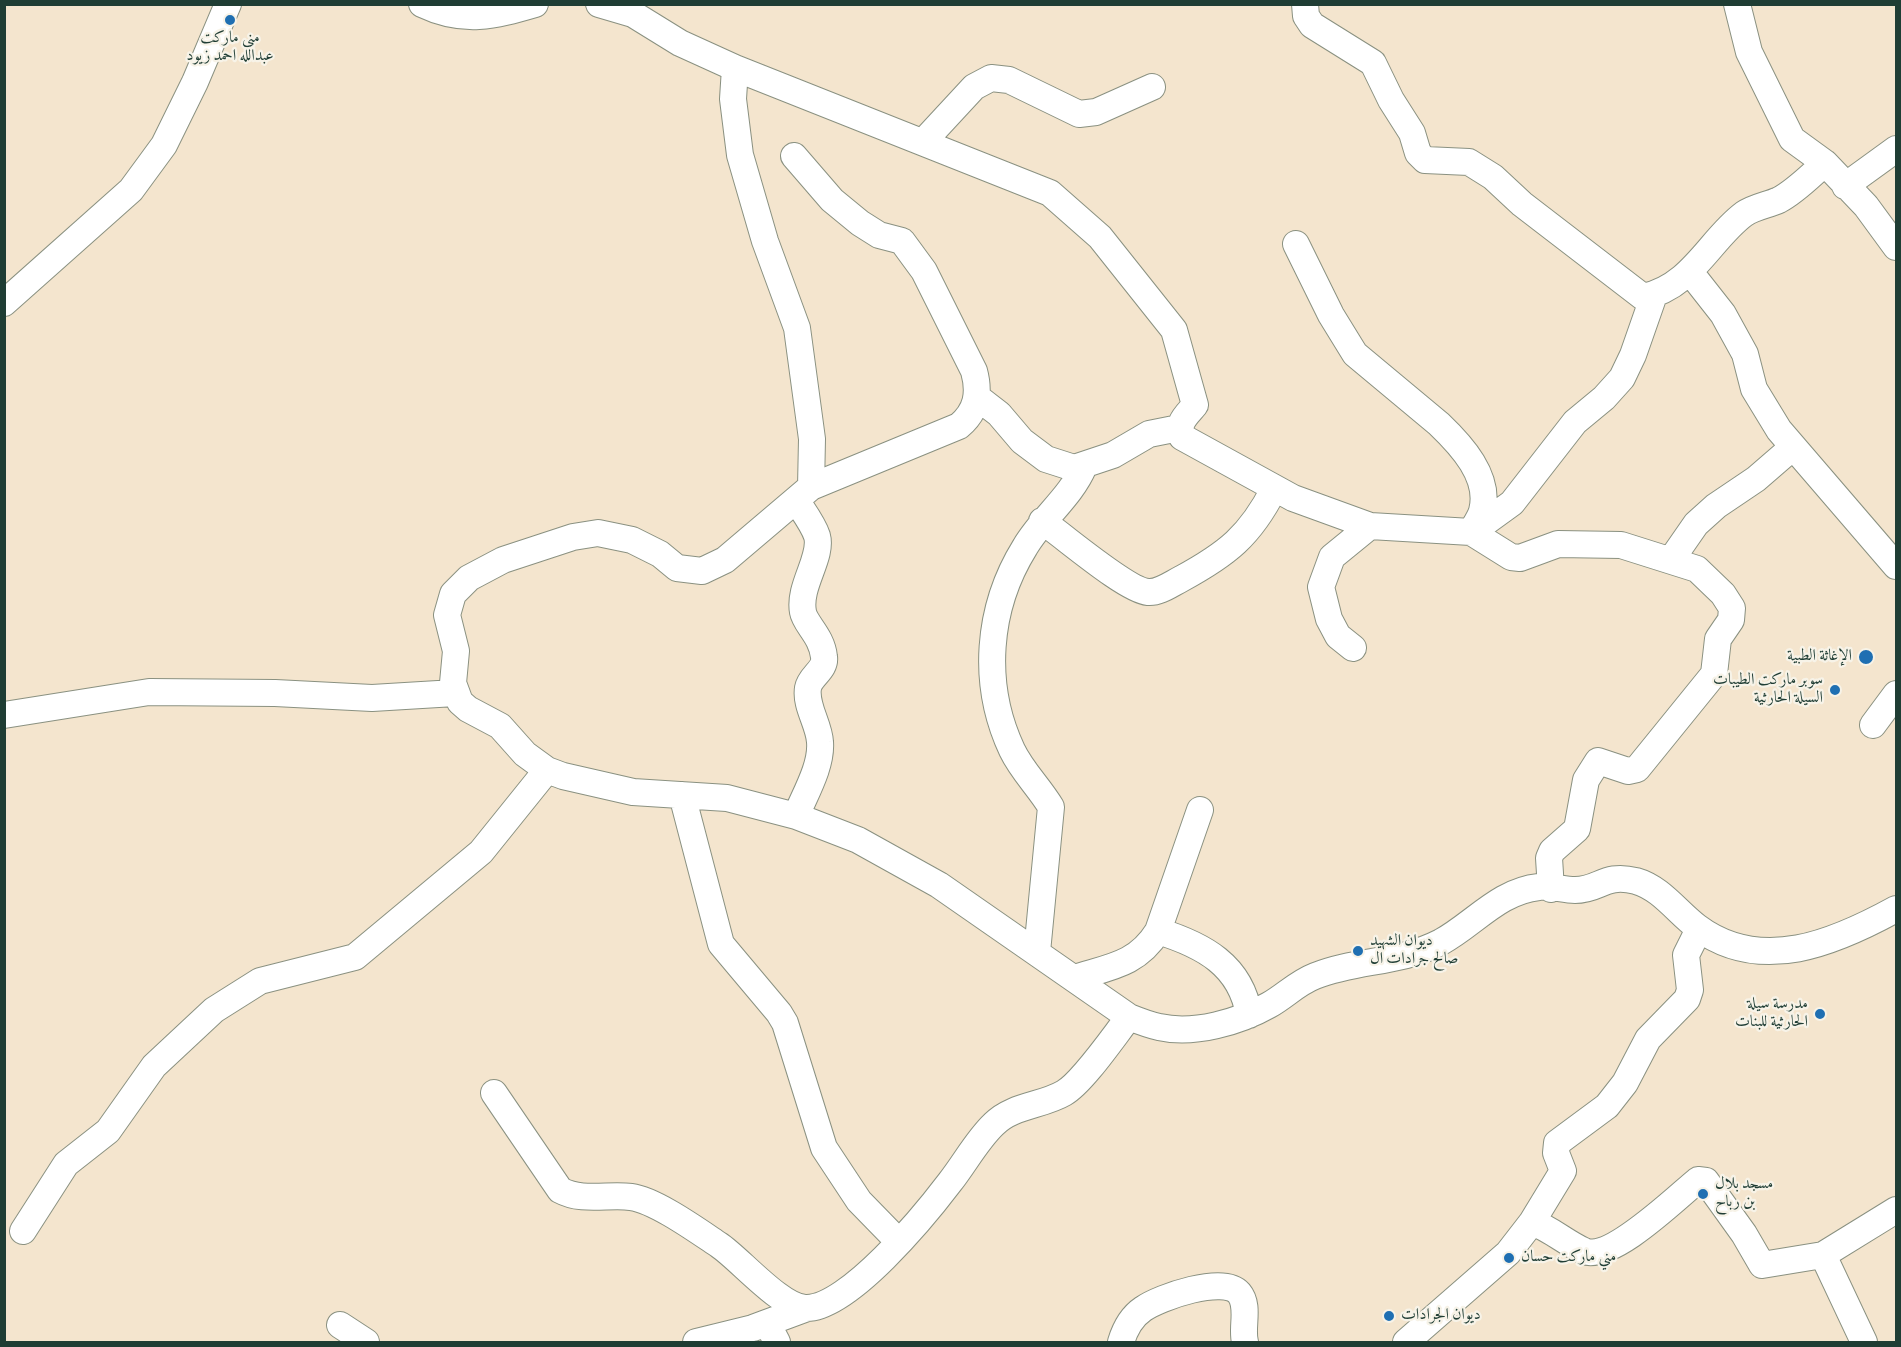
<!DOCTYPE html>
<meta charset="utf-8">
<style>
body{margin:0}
#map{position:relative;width:1901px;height:1347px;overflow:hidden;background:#f4e5ce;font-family:Vollkorn,serif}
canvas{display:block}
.frame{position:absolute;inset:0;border:6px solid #1f3d34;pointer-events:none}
</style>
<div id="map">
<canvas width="1901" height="1347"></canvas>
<div class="frame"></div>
</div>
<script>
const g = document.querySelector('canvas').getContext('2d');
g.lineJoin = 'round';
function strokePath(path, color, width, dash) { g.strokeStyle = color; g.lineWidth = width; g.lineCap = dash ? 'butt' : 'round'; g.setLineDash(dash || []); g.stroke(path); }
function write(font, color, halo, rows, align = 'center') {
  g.font = font + ' Vollkorn,Amiri,serif'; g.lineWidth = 4.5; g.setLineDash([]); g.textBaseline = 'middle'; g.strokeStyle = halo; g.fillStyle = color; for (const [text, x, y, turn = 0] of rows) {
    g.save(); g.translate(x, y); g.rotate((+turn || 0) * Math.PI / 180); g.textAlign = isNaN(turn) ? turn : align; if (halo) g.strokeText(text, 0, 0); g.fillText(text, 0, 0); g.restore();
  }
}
const minor = new Path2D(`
 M 422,4 C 464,24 494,16 535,4
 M 599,4 L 633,14 L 680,43 L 735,68 L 733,99 L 740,155 L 765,241 L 797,328 L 812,439 L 811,487 L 725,560 L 702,571 L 677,568 L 660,554 L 632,540 L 598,533 L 573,537 L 503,560 L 469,578 L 453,594 L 447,615 L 456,651 L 453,683 L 460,702 L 468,709 L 500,726 L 525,754 L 547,770 L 563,776 L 633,792 L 727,798 L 796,816 L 858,840 L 939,885 L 1129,1017 C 1139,1021 1149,1025 1159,1027 C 1194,1035 1239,1022 1269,1005 C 1285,996 1297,983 1315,976 C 1358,959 1398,964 1441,942 C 1474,924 1499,891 1539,887 C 1550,885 1563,890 1575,890 C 1600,890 1604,873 1636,881 C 1661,888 1677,912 1697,927 C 1761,975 1836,942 1896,909
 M 1305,4 L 1306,16 L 1312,25 L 1373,63 L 1391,100 L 1412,133 L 1418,153 L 1425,160 L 1469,162 L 1493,177 L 1522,204 L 1643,297 C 1692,287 1710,239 1744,214 C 1754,207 1768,205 1779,200 C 1796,191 1810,176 1825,163
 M 1737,4 L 1749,52 L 1792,139 L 1825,163 L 1866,206 L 1896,247
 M 735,68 L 1050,193 L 1100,237 L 1174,330 L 1195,405 C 1186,416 1177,422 1182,437 L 1293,498 L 1370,526 L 1471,532 L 1511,557 L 1520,558 L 1558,544 L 1621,545 L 1697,569 L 1723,594 L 1732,608 L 1731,620 L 1718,639 L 1714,674 L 1637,769 L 1628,771 L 1598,761 L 1586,780 L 1577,829 L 1552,851 L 1549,858 L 1551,889
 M 924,141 L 974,87 L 991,78 L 1009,80 L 1079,114 L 1096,112 L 1152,87
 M 794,156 L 832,200 L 860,223 L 879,235 L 902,241 L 924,271 L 974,371 C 980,393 977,411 959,426 L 811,487
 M 1845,186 L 1896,149
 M 1296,244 L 1331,315 L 1355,354 L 1439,424 C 1461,445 1491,477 1482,511 C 1480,518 1475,525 1471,532
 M 1690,272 L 1723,314 L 1745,354 L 1754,389 L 1779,430 L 1896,566
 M 4,303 L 131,190 L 164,145 L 195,82 L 228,4
 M 977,397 L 999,414 L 1022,441 L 1046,459 L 1074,468 L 1113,455 L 1149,434 L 1179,428
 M 796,500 C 803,511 813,524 817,536 C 823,557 798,586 803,612 C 805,624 822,636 824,657 C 826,670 810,676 808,688 C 805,706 819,724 820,742 C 822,766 805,794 796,816
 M 1042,521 C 1064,536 1126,590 1148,592 C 1159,593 1171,584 1181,579 C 1227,554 1250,536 1274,489
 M 1472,532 L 1512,503 L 1575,422 L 1604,398 L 1622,378 L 1633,355 L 1654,295
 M 1671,560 L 1696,524 L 1716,506 L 1756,479 L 1793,447
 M 1353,648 L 1338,636 L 1329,619 L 1321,587 L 1332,557 L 1370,526
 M 4,715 L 149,692 L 275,693 L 372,698 L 455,693
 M 1873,725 L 1896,694
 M 682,795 L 721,944 L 779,1013 L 785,1023 L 824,1148 L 859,1201 L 899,1242
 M 1158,931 C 1203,945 1241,965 1249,1015
 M 1037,952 L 1051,807 C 1039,787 1022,771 1012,750 C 981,684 987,608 1025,547 C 1042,518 1071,497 1084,466
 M 1074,978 C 1109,967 1137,965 1158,931 L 1200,810
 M 494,1093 L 560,1190 C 582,1202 608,1194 631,1197 C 655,1200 698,1231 719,1245 C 740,1259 781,1308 806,1308 C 848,1309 925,1215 950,1182 C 965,1163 977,1140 994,1124 C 1013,1105 1042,1106 1064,1093 C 1083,1082 1114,1036 1129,1017
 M 1532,1222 C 1551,1229 1566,1243 1584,1251 C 1611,1262 1676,1198 1698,1180 L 1706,1181 L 1744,1234 L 1762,1265 L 1823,1255 L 1864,1342
 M 23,1231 L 66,1164 L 108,1131 L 154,1066 L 214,1010 L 260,981 L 355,957 L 481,852 L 547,770
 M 1823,1255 L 1896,1210
 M 767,1323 L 777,1342
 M 340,1325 L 366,1342
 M 696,1342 L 753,1328 L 807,1308
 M 1121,1342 C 1125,1329 1131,1317 1143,1309 C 1160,1297 1224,1275 1239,1293 C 1250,1306 1241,1327 1245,1342
 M 1406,1342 L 1508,1253 L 1532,1222 L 1563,1171 L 1556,1153 L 1557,1143 L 1607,1106 L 1625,1083 L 1648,1039 L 1687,999 L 1690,990 L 1686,955 L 1699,929`);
strokePath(minor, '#8a9181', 28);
strokePath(minor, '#fff', 26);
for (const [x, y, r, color] of [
 [230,20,6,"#1f6fb2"],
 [1866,657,8,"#1f6fb2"],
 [1835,690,6,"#1f6fb2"],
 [1358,951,6,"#1f6fb2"],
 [1820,1014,6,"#1f6fb2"],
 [1703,1194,6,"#1f6fb2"],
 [1509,1258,6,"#1f6fb2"],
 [1389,1316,6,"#1f6fb2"]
]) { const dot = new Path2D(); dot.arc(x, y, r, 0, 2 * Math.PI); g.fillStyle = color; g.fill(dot); strokePath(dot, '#f7f3e8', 2); }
write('16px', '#1f3d34', '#f7f3e8', [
 ["مني ماركت",230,39,"center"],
 ["عبدالله احمد زيود",230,57,"center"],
 ["الإغاثة الطبية",1852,657,"right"],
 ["سوبر ماركت الطيبات",1823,681,"right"],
 ["السيلة الحارثية",1823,699,"right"],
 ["ديوان الشهيد",1370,942],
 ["صالح جرادات ال",1370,960],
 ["مدرسة سيلة",1808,1005,"right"],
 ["الحارثية للبنات",1808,1023,"right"],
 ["مسجد بلال",1715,1185],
 ["بن رباح",1715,1203],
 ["مني ماركت حسان",1521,1258],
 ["ديوان الجرادات",1401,1316]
], 'left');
</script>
